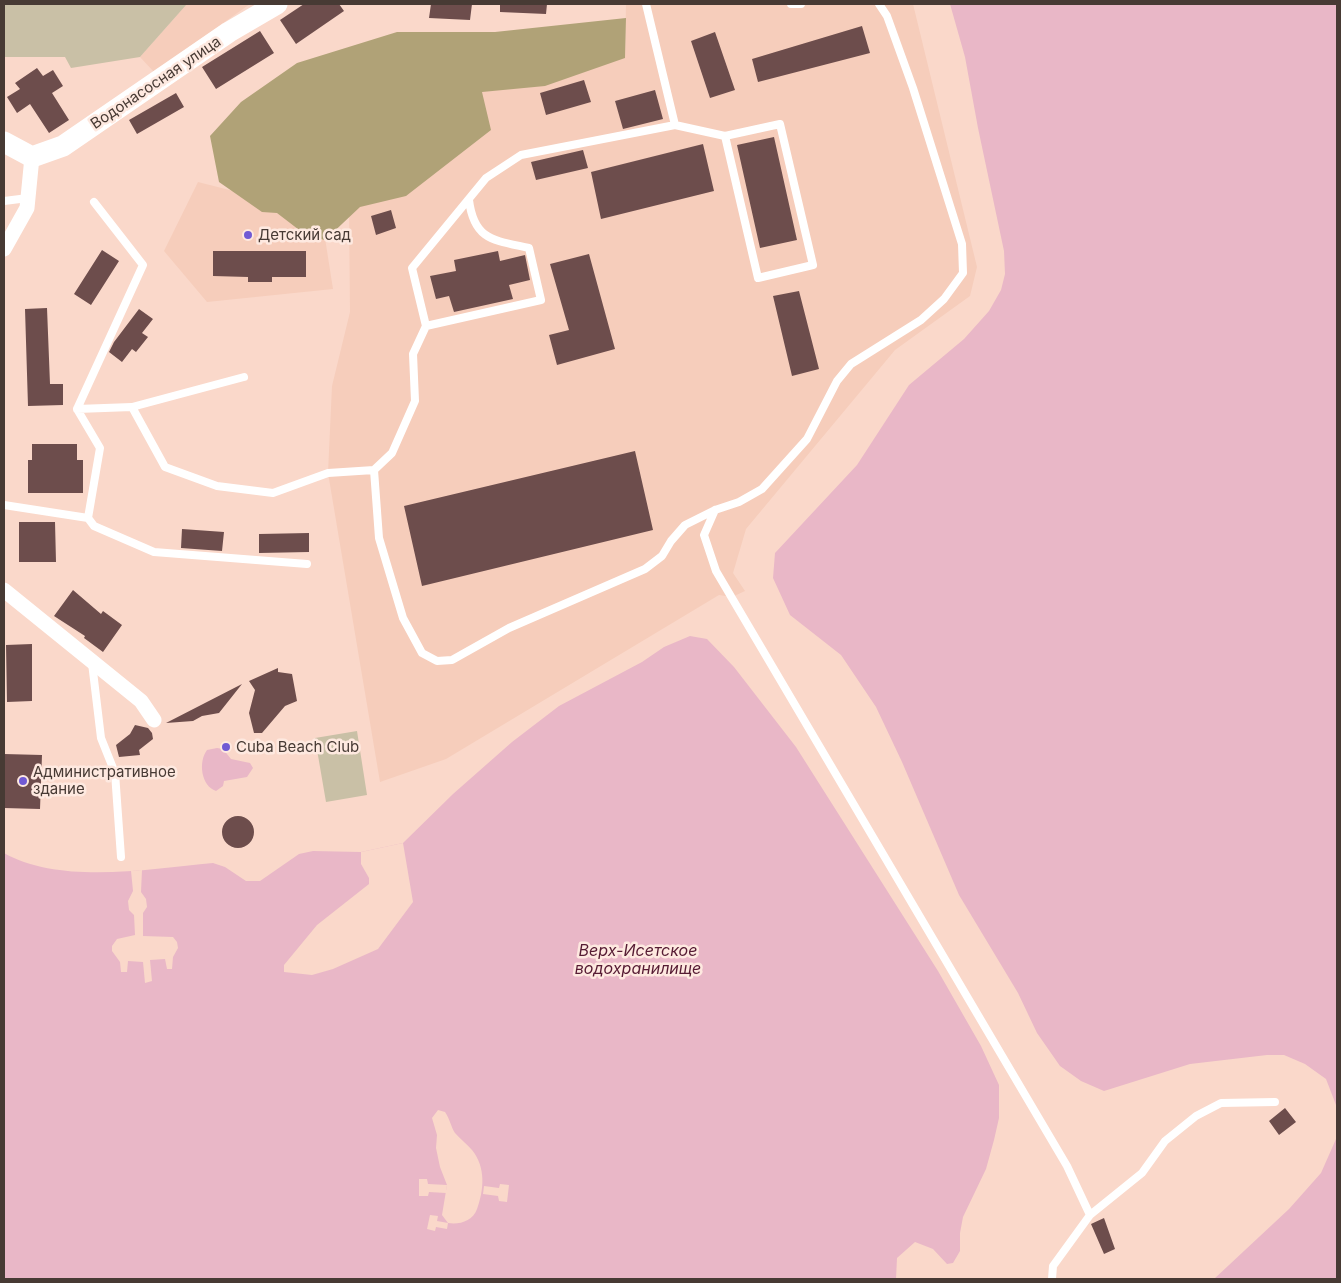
<!DOCTYPE html>
<meta charset="utf-8">
<style>
body{margin:0}
#map{position:relative;width:1341px;height:1283px;overflow:hidden;background:#fad8ca;font-family:Inter,sans-serif}
canvas{display:block}
.frame{position:absolute;inset:0;border:5px solid #473a34;pointer-events:none}
</style>
<div id="map">
<canvas width="1341" height="1283"></canvas>
<div class="frame"></div>
</div>
<script>
const g = document.querySelector('canvas').getContext('2d');
g.lineJoin = 'round';
function paint(path, color) { g.fillStyle = color; g.fill(path, 'evenodd'); }
function strokePath(path, color, width, dash) { g.strokeStyle = color; g.lineWidth = width; g.lineCap = dash ? 'butt' : 'round'; g.setLineDash(dash || []); g.stroke(path); }
function write(font, color, halo, rows, align = 'center') {
  g.font = font + ' Inter,sans-serif'; g.lineWidth = 5; g.setLineDash([]); g.textBaseline = 'middle'; g.strokeStyle = halo; g.fillStyle = color; for (const [text, x, y, turn = 0] of rows) {
    g.save(); g.translate(x, y); g.rotate((+turn || 0) * Math.PI / 180); g.textAlign = isNaN(turn) ? turn : align; if (halo) g.strokeText(text, 0, 0); g.fillText(text, 0, 0); g.restore();
  }
}
paint(new Path2D(`
 M 187,4 L 250,4 L 154,72 L 140,57 Z
 M 626,4 L 913,4 L 977,267 L 970,296 L 895,350 L 746,529 L 733,573 L 745,591 L 732,597 L 719,595 L 446,759 L 380,782 L 328,473 L 332,386 L 350,312 L 349,207 L 455,72 L 625,58 Z
 M 198,182 L 257,197 L 322,219 L 333,289 L 207,302 L 164,251 Z`), '#f6cdbb');
paint(new Path2D(`
 M 4,4 L 187,4 L 140,57 L 71,68 L 65,57 L 4,57 Z
 M 357,731 L 367,795 L 326,802 L 315,738 Z`), '#c9c0a6');
paint(new Path2D(`
 M 626,18 L 625,58 L 545,86 L 482,92 L 491,130 L 406,196 L 360,207 L 325,240 L 307,236 L 277,213 L 262,212 L 219,182 L 210,136 L 241,102 L 297,63 L 397,32 L 495,32 Z`), '#b0a277');
paint(new Path2D(`
 M 950,4 L 1337,4 L 1337,1279 L 1214,1279 L 1289,1209 L 1321,1173 L 1336,1139 L 1336,1105 L 1326,1079 L 1305,1064 L 1284,1055 L 1267,1055 L 1190,1064 L 1104,1091 L 1081,1081 L 1060,1066 L 1037,1033 L 1018,993 L 959,895 L 902,762 L 876,707 L 841,655 L 790,615 L 773,578 L 775,553 L 857,465 L 909,385 L 964,339 L 989,311 L 1001,290 L 1005,274 L 1004,251 L 978,128 L 965,57 Z
 M 690,636 L 707,639 L 734,667 L 796,747 L 938,971 L 981,1046 L 999,1085 L 999,1118 L 994,1140 L 986,1169 L 963,1217 L 960,1233 L 960,1251 L 953,1263 L 947,1264 L 933,1249 L 915,1242 L 897,1258 L 896,1279 L 4,1279 L 4,853 C 60,885 150,869 213,863 L 225,867 L 246,881 L 260,881 L 299,854 L 313,851 L 361,852 L 403,843 L 453,794 L 512,742 L 559,706 L 642,662 L 664,647 ZM 438,1110 L 445,1112 C 450,1119 451,1127 455,1133 C 460,1139 467,1144 472,1150 C 486,1167 484,1190 477,1209 C 473,1221 459,1225 448,1223 L 442,1215 L 447,1185 L 440,1167 L 436,1148 L 437,1135 L 432,1118 Z
 M 217,748 L 223,749 L 231,759 L 250,763 L 253,768 L 247,777 L 224,781 L 223,786 L 216,791 C 201,786 198,762 207,750 Z`), '#e9b7c7');
paint(new Path2D(`
 M 403,843 L 413,902 L 378,949 L 333,969 L 312,975 L 284,972 L 284,965 L 317,925 L 369,884 L 369,878 L 361,864 L 361,852 Z
 M 142,870 L 141,892 L 146,899 L 147,907 L 143,913 L 143,936 L 173,937 L 177,942 L 178,948 L 173,957 L 172,969 L 167,969 L 165,959 L 150,960 L 152,981 L 145,983 L 143,962 L 128,961 L 127,972 L 121,972 L 120,962 L 112,951 L 112,946 L 117,939 L 135,935 L 134,915 L 129,910 L 128,901 L 133,891 L 131,871 Z
 M 419,1179 L 427,1179 L 428,1184 L 447,1185 L 446,1193 L 429,1192 L 428,1196 L 419,1196 Z
 M 500,1184 L 509,1185 L 507,1202 L 499,1201 L 498,1196 L 483,1194 L 484,1186 L 499,1188 Z
 M 430,1215 L 438,1216 L 437,1221 L 448,1223 L 447,1229 L 436,1227 L 435,1231 L 427,1229 Z`), '#fad8ca');
paint(new Path2D(`
 M 304,4 L 339,4 L 344,11 L 296,44 L 280,20 Z
 M 431,4 L 472,4 L 470,20 L 429,18 Z
 M 500,4 L 547,4 L 546,14 L 500,12 Z
 M 862,26 L 870,53 L 758,82 L 752,59 Z
 M 260,31 L 274,53 L 216,89 L 202,67 Z
 M 715,32 L 735,90 L 710,98 L 691,41 Z
 M 37,68 L 43,76 L 53,70 L 63,86 L 52,93 L 69,120 L 49,133 L 30,104 L 17,113 L 7,97 L 20,89 L 15,83 Z
 M 584,80 L 591,102 L 546,115 L 540,93 Z
 M 655,90 L 663,119 L 623,129 L 615,101 Z
 M 176,93 L 184,107 L 137,134 L 129,120 Z
 M 774,137 L 797,240 L 760,248 L 737,145 Z
 M 703,144 L 714,191 L 601,219 L 591,172 Z
 M 583,150 L 588,168 L 536,180 L 531,162 Z
 M 391,210 L 396,228 L 376,235 L 371,216 Z
 M 102,250 L 119,261 L 91,305 L 74,294 Z
 M 213,251 L 306,251 L 306,277 L 272,277 L 272,282 L 248,282 L 248,277 L 213,276 Z
 M 498,251 L 500,261 L 525,255 L 530,280 L 509,285 L 513,299 L 454,312 L 449,296 L 436,299 L 430,276 L 456,271 L 454,260 Z
 M 589,254 L 615,349 L 557,365 L 549,335 L 569,330 L 550,264 Z
 M 799,291 L 819,369 L 792,376 L 773,296 Z
 M 47,308 L 50,384 L 63,384 L 63,405 L 28,406 L 25,309 Z
 M 139,309 L 153,319 L 142,333 L 148,337 L 136,352 L 132,349 L 122,362 L 109,352 L 114,342 Z
 M 32,444 L 77,444 L 77,460 L 83,460 L 83,493 L 28,493 L 28,460 L 32,460 Z
 M 635,451 L 653,530 L 422,586 L 404,506 Z
 M 19,522 L 55,522 L 56,562 L 19,562 Z
 M 182,529 L 224,532 L 222,551 L 181,548 Z
 M 309,533 L 309,552 L 259,553 L 259,534 Z
 M 73,590 L 101,614 L 103,611 L 122,625 L 103,652 L 84,638 L 85,636 L 54,616 Z
 M 32,644 L 32,701 L 7,702 L 6,645 Z
 M 278,668 L 278,672 L 292,674 L 297,701 L 285,706 L 262,733 L 254,733 L 249,713 L 255,690 L 249,681 Z
 M 242,684 L 219,713 L 202,716 L 193,721 L 166,723 Z
 M 135,725 L 148,728 L 152,733 L 153,739 L 139,750 L 140,755 L 119,757 L 116,745 L 130,734 Z
 M 4,754 L 42,755 L 40,809 L 4,808 Z
 M222 832a16 16 0 1 1 32 0a16 16 0 1 1-32 0Z
 M 1285,1108 L 1296,1122 L 1279,1135 L 1269,1121 Z
 M 1104,1218 L 1115,1249 L 1104,1254 L 1091,1224 Z`), '#6d4d4c');
strokePath(new Path2D(`
 M 646,4 L 675,125 L 725,136 L 780,124 L 813,265 L 758,278 L 725,136
 M 791,4 L 801,4
 M 469,200 C 474,240 493,240 529,248 L 541,300 L 426,326 L 412,268 L 486,178 L 521,155 L 675,125
 M 4,201 L 28,198
 M 426,326 L 413,354 L 415,401 L 392,453 L 374,470 L 379,538 L 403,618 L 422,653 L 437,661 L 452,660 L 509,628 L 645,569 L 662,556 L 671,541 L 685,525 L 715,510 L 739,502 L 762,489 L 807,439 L 837,381 L 851,364 L 921,320 L 944,299 L 963,273 L 962,244 L 913,88 L 887,16 L 879,4
 M 132,407 L 244,377
 M 77,409 L 132,407 L 165,467 L 217,486 L 273,493 L 328,473 L 374,470
 M 4,505 L 88,518 L 100,448 L 77,409 L 143,265 L 94,202
 M 715,510 L 704,535 L 716,571 L 1067,1166 L 1090,1215 L 1053,1266 L 1052,1279
 M 88,518 L 94,526 L 154,552 L 307,564
 M 92,663 L 101,738 L 115,773 L 121,857
 M 1090,1215 L 1142,1173 L 1165,1141 L 1196,1116 L 1221,1103 L 1275,1102`), '#fff', 8);
strokePath(new Path2D(`
 M 4,249 L 27,208 L 32,157
 M 4,590 L 141,701 L 154,720`), '#fff', 15);
strokePath(new Path2D(`
 M 4,142 L 32,157 L 63,146 L 229,32 L 277,4`), '#fff', 21);
for (const [x, y, r, color] of [
 [248,235,5,"#715ad4"],
 [226,747,5,"#715ad4"],
 [23,781,5,"#715ad4"]
]) { const dot = new Path2D(); dot.arc(x, y, r, 0, 2 * Math.PI); g.fillStyle = color; g.fill(dot); strokePath(dot, '#fee9e0', 2); }
write('15px', '#473a34', '#fee9e0', [
 ["Водонасосная улица",156,83,-34]
]);
write('15px', '#473a34', '#fee9e0', [
 ["Детский сад",258,235],
 ["Cuba Beach Club",236,747],
 ["Административное",33,772],
 ["здание",33,789]
], 'left');
write('italic 16px', '#561b33', '#fee9e0', [
 ["Верх-Исетское",638,951],
 ["водохранилище",638,969]
]);
</script>
